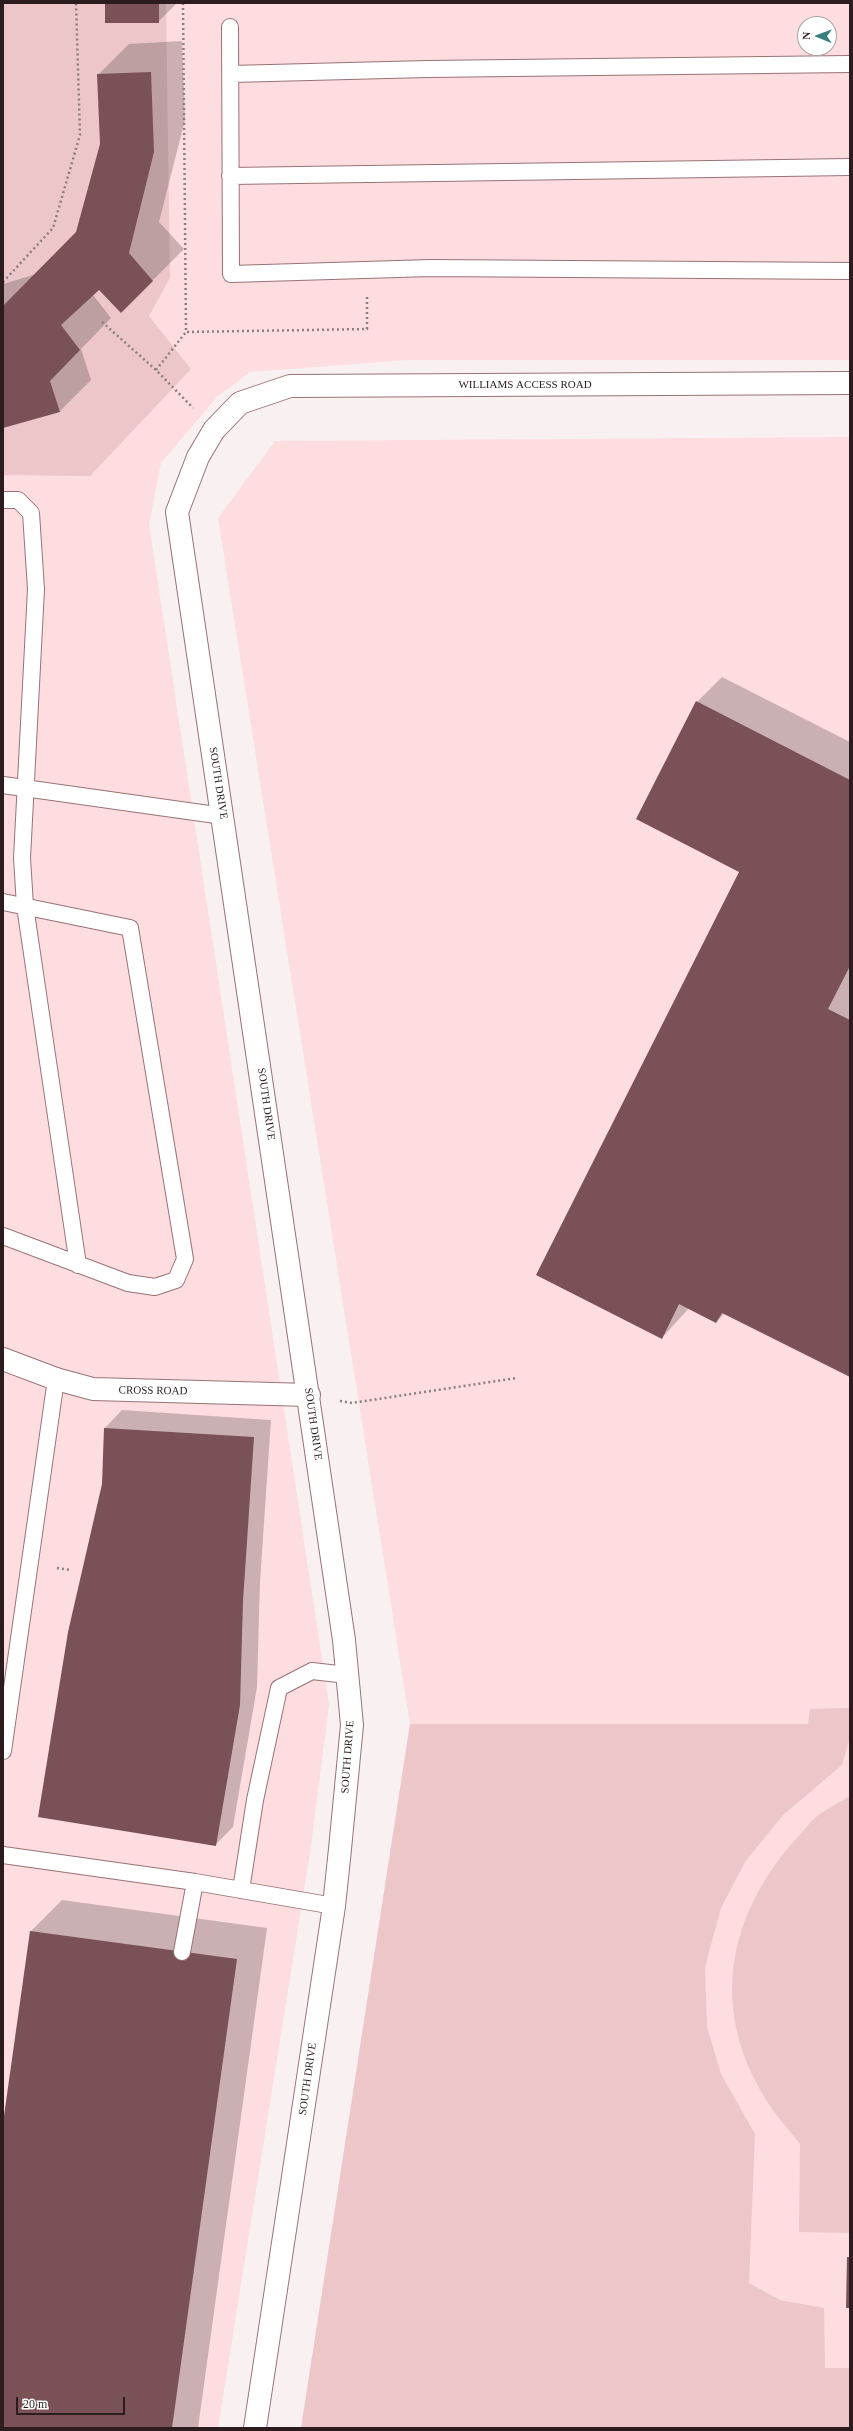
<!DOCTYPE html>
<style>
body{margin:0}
#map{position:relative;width:853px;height:2431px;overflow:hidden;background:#f9f0f1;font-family:Georgia,serif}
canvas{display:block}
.frame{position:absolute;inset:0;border:4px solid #2c1c1e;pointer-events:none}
.north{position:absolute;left:797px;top:16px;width:40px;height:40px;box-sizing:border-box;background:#fff;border:1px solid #aba4a5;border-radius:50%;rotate:271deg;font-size:11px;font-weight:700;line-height:16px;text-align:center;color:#2c1c1e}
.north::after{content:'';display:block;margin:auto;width:14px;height:18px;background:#37807d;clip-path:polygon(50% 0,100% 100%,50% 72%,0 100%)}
.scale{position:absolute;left:16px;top:2397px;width:109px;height:18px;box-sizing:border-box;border:2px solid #2c1c1e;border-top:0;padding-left:5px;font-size:12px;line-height:14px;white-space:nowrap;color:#2c1c1e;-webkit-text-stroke:3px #fff;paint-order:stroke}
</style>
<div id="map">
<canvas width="853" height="2431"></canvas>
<div class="frame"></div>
<div class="north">N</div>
<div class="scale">20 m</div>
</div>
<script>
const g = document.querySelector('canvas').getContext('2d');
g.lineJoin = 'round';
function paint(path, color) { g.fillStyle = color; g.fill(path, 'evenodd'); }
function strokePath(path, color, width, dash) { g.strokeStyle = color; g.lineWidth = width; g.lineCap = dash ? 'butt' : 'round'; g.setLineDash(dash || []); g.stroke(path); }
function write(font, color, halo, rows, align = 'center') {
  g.font = font + ' Georgia,serif'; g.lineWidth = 4; g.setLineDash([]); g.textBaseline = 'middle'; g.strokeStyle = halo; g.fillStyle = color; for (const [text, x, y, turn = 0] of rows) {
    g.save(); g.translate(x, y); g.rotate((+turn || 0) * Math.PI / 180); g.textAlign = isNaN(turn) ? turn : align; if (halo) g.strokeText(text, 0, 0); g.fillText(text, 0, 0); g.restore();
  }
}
paint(new Path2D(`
 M 3,3 L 850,3 L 850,360 L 407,360 L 250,372 L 217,397 L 161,463 L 149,524 L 329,1705 L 310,1853 L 218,2428 L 3,2428 ZM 805,24 L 829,24 L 829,48 L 805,48 Z
 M 850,437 L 850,2428 L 301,2428 L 410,1724 L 218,518 L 275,441 Z`), '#fddde0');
paint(new Path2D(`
 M 3,3 L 166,3 L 170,278 L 149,316 L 191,369 L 90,476 L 3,475 Z
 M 850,1708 L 850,1737 L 842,1765 L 783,1815 L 745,1862 L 721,1908 L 705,1967 L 707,2027 L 721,2074 L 755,2134 L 749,2283 L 780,2300 L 824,2308 L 825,2368 L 850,2368 L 850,2428 L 301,2428 L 410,1724 L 808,1724 L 810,1709 Z
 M 850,1796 L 850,2233 L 799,2232 L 800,2144 C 784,2124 767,2105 756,2082 C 711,1996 733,1909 796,1839 C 803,1832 809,1823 816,1817 C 826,1809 839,1803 850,1796 Z`), '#edc6ca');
paint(new Path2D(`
 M 106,3 L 177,3 L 158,22 Z
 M 182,41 L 185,120 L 159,222 L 184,249 L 121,312 L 100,288 L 93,295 L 111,318 L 81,349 L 91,380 L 60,411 L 3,427 L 3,284 L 36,274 L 77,232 L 101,144 L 98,75 L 129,44 Z
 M 722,677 L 850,742 L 850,1376 L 725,1313 L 716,1322 L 689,1308 L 662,1338 L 741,872 L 697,702 Z
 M 122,1410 L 271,1420 L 260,1582 L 257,1687 L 233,1827 L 215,1845 L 103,1484 L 105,1428 Z
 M 62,1900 L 267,1928 L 198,2428 L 3,2428 L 3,2131 L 31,1931 Z`), '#0003');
paint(new Path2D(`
 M 105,3 L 159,3 L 159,23 L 105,23 Z
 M 151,72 L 154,152 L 129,253 L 153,281 L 121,313 L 99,290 L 61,325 L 80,350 L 50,381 L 60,412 L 3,428 L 3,306 L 76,232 L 100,144 L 97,74 Z
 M 696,701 L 850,780 L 850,966 L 828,1009 L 850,1020 L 850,1377 L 722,1313 L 716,1323 L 679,1304 L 662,1339 L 536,1275 L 739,872 L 636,819 Z
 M 104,1428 L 254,1437 L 243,1601 L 240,1705 L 216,1846 L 38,1817 L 68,1632 L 102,1484 Z
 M 30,1931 L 237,1959 L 172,2428 L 3,2428 L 3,2123 Z
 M 847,2257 L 850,2257 L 850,2308 L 846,2308 Z`), '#795156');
const service = new Path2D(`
 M 230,27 L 231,274 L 431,268 L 850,271
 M 231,74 L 427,69 L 850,64
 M 230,176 L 850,167
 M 3,500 L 18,500 L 31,513 L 36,589 L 22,858 L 25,906 L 78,1265
 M 3,785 L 223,816
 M 3,902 L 130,928 L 185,1259 L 176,1280 L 155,1287 L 128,1283 L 3,1236
 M 3,1751 L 56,1379
 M 3,1855 L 195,1882 L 334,1906
 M 241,1890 L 255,1800 L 279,1688 L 312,1671 L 347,1675
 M 182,1952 L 195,1882`);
const pedestrian = new Path2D(`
 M 3,1359 L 56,1379`);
const minor = new Path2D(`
 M 56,1379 L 93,1389 L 309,1395
 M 255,2428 L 334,1906 L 340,1849 L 352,1725 L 344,1640 L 177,512 L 198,457 L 214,430 L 240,403 L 290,386 L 850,383`);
strokePath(service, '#987276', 18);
strokePath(pedestrian, '#987276', 24);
strokePath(minor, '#987276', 24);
strokePath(new Path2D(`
 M 183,3 L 186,332 L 367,329 L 367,296
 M 3,282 L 53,228 L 80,135 L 76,3
 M 102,322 L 156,370 L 193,408
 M 156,370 L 186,332
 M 340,1401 L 352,1403 L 517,1378
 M 57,1568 L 70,1570`), '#8a7e7f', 2.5, [2, 3]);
strokePath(service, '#fff', 16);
strokePath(pedestrian, '#fff', 22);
strokePath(minor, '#fff', 22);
write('11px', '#2c1c1e', '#fff', [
 ["WILLIAMS ACCESS ROAD",525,385],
 ["SOUTH DRIVE",218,783,81],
 ["SOUTH DRIVE",266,1104,82],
 ["CROSS ROAD",153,1391,1],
 ["SOUTH DRIVE",313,1424,82],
 ["SOUTH DRIVE",348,1757,-86],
 ["SOUTH DRIVE",308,2079,-82]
]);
</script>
